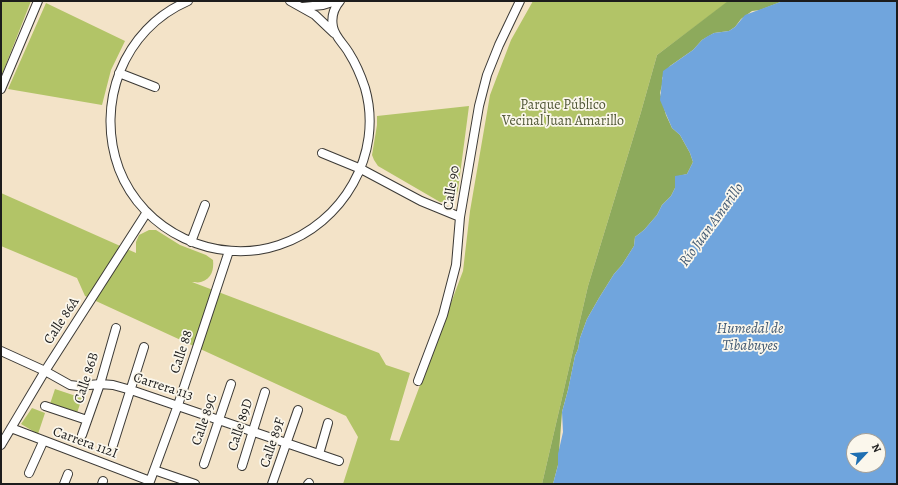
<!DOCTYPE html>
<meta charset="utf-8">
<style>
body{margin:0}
#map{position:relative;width:898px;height:485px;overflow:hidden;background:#f3e3c8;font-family:Alegreya,serif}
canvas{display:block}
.frame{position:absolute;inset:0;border:2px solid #1c1c1c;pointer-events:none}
.north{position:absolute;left:846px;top:433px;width:40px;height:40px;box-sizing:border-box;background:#fbf7ec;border:1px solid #a29f99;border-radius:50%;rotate:64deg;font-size:11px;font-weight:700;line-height:16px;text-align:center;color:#1c1c1c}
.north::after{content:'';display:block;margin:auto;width:14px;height:18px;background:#1f6fb2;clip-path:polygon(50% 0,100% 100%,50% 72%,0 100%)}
</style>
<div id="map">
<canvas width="898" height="485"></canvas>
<div class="frame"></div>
<div class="north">N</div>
</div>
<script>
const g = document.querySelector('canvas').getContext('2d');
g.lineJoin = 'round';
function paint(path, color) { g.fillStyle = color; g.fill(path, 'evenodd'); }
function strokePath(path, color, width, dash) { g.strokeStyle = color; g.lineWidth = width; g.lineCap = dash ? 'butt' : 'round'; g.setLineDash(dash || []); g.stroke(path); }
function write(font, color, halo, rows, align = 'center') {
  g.font = font + ' Alegreya,serif'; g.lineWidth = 3.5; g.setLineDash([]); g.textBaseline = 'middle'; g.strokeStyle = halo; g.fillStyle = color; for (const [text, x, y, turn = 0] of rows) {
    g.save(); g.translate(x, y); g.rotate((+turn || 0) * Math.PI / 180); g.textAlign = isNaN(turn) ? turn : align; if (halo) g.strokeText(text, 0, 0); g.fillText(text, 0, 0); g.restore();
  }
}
paint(new Path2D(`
 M 1,1 L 31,1 L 1,77 Z
 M 533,1 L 729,1 L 657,55 L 641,112 L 588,286 L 542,484 L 343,484 L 358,437 L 346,416 L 85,296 L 77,278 L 1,246 L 1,193 L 136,253 L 136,242 L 139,235 L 149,230 L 156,230 L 180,245 L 206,255 L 213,260 C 214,269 212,279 201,282 C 198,283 194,282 192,282 L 379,353 L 386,365 L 410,373 L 390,440 L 399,441 L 463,271 L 470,211 L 490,95 L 511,40 Z
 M 46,3 L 125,41 L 111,70 L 102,105 L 8,89 Z
 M 469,106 L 458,190 C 456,199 449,202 440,202 L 378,166 L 374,160 L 372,155 L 377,125 L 377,116 Z
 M 55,389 L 82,398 L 77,413 L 50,404 Z
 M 32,408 L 45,413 L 38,434 L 21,424 Z`), '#b2c467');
paint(new Path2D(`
 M 728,1 L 783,1 L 760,10 L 752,11 L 741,19 L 735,27 L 729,31 L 714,33 L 702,40 L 693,50 L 670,66 L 662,78 L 662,85 L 660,93 L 666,115 L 672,128 L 680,135 L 690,153 L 693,162 L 687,174 L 675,177 L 675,188 L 671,196 L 662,205 L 657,215 L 644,230 L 635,237 L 634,246 L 622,265 L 614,274 L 599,298 L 587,319 L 580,338 L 578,349 L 575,356 L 568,390 L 562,412 L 558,465 L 553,484 L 542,484 L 588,286 L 641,112 L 657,55 Z`), '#8daa5c');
paint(new Path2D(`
 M 783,1 L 897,1 L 897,484 L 553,484 L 558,465 L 558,454 L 563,432 L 562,412 L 568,390 L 575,356 L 578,349 L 580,338 L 587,319 L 599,298 L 614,274 L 622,265 L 634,246 L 635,237 L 644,230 L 657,215 L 662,205 L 671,196 L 675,188 L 675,176 L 687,174 L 693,162 L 690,153 L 680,135 L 672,128 L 660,100 L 663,71 L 693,50 L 702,40 L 708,36 L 714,33 L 729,31 L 735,27 L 745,15 ZM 854,441 L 878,441 L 878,465 L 854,465 Z`), '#70a5dd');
const minor = new Path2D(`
 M 188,1 C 123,29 95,104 119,169 C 143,232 216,266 279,245 C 343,224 384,154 365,88 C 361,76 356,64 349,53 C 344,44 335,37 333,27 C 331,17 334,8 340,1
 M 290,1 L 315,15 L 334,33
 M 303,7 L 323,5 L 336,1
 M 119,73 L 155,87
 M 1,89 L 38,1
 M 322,153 L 361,169 L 421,201 L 460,217
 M 191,242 L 205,205
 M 1,351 L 45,371 L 70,385 L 78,386 L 100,384 L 113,385 L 131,390 L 339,461
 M 418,381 L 443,315 L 456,265 L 460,217 L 479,106 L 487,75 L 499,45 L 520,1
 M 45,406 L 87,420
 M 11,428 L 150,481
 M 82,435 L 100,384 L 116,328
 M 1,445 L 45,371 L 147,212
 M 113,445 L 144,347
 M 319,454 L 328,423
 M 204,464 L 231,384
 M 242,466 L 265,392
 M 154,470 L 195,484
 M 29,473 L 43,442
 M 64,484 L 68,474
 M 102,484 L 103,481
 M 149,484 L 178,405 L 229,251
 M 272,484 L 298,410
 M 308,484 L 309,483`);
strokePath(minor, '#3c3a36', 10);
strokePath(minor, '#fff', 8);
write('14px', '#505736', '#fbf7ec', [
 ["Parque Público",563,106],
 ["Vecinal Juan Amarillo",563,122]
]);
write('14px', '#1c1c1c', '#fbf7ec', [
 ["Calle 90",452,188,-81],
 ["Calle 86A",62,321,-57],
 ["Calle 88",182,352,-72],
 ["Calle 86B",87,378,-72],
 ["Carrera 113",163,387,18],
 ["Calle 89C",205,420,-71],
 ["Calle 89D",241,425,-72],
 ["Carrera 112I",85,443,20],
 ["Calle 89F",273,443,-71]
]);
write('italic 15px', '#425a73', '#fbf7ec', [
 ["Río Juan Amarillo",712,225,-54],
 ["Humedal de",750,329],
 ["Tibabuyes",750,346]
]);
</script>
